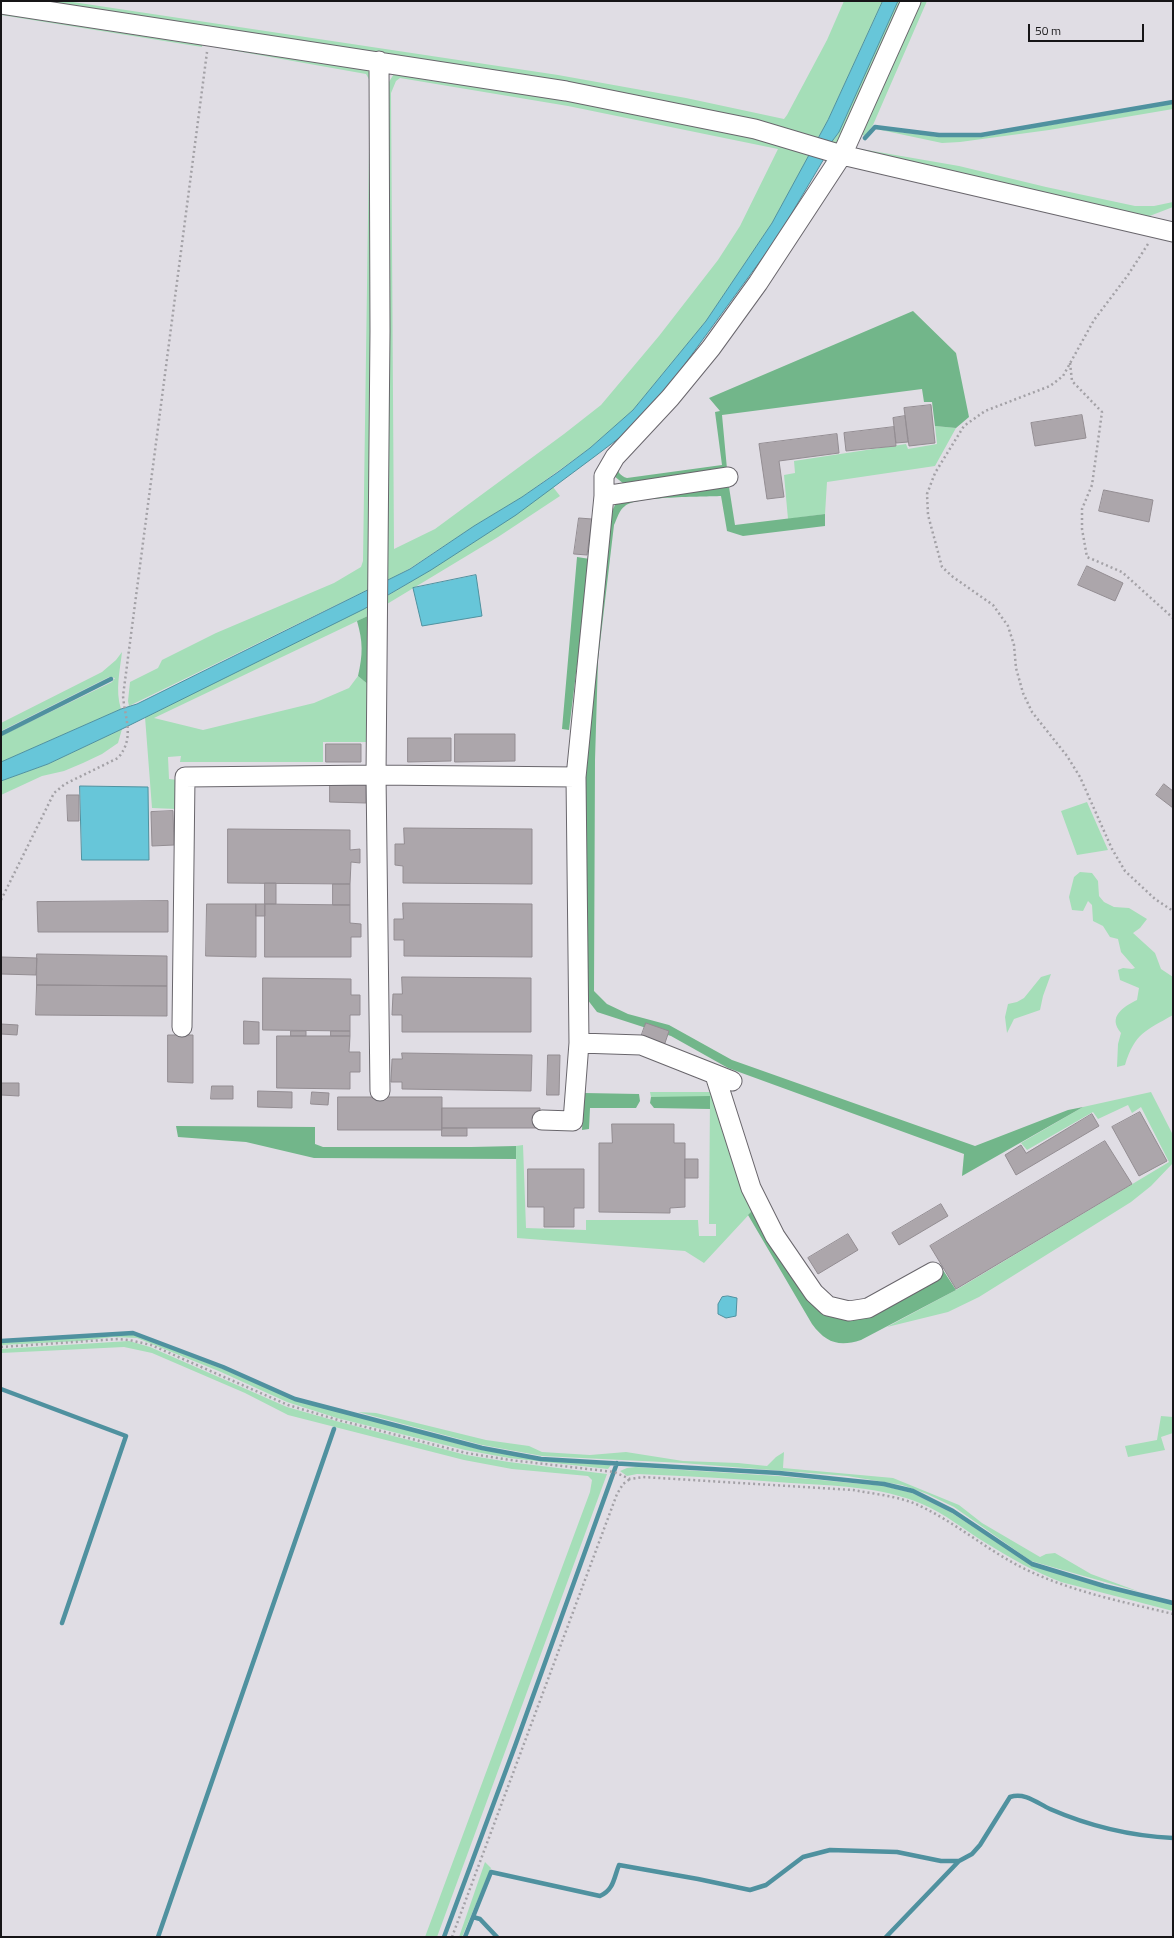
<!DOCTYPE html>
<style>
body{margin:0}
#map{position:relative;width:1174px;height:1938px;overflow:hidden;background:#e0dde4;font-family:"Titillium Web",sans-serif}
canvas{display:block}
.frame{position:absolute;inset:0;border:2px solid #161517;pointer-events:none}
.scale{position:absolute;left:1028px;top:24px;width:116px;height:18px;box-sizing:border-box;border:2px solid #161517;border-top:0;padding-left:5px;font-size:12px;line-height:14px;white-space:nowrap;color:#161517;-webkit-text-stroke:3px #e0dde4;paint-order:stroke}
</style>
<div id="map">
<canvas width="1174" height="1938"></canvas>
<div class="frame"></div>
<div class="scale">50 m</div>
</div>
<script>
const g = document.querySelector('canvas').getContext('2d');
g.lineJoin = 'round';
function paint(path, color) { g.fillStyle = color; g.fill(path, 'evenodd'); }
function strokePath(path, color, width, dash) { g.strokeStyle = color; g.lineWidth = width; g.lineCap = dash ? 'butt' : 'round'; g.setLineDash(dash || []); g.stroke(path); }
paint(new Path2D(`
 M 13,1 L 66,1 L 558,75 L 686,98 L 784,119 L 787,115 L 827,40 L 844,1 L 883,1 L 828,120 L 817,140 Z
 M 898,1 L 906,1 L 840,144 L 830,144 L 839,132 Z
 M 919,1 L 927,1 L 873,125 L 865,136 L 860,134 Z
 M 1,8 L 203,39 L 202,47 L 1,15 Z
 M 215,40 L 369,67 L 372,73 L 371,588 L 129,706 L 128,701 L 130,682 L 158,668 L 162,660 L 216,633 L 334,583 L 361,567 L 363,561 L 370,81 L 366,74 L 214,47 Z
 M 395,72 L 569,95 L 812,150 L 772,223 L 706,321 L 633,410 L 590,448 L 522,497 L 474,526 L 409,569 L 386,581 L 386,87 ZM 400,78 L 568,106 L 778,149 L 740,226 L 718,260 L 659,336 L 601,405 L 564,434 L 435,529 L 394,549 L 391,93 L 396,81 Z
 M 1173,104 L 1173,109 L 1049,130 L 960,142 L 942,143 L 876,129 L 939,137 L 981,137 Z
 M 855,148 L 959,166 L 1046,187 L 1135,206 L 1154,206 L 1173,202 L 1173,207 L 1147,217 L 860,153 Z
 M 935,426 L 956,428 L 935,466 L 827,482 L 825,514 L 788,519 L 784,475 L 795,473 L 794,461 L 906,444 L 908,449 L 937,444 Z
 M 553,487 L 560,496 L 498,537 L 387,604 L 387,596 C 444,562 500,527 553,487 Z
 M 370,605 L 370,615 L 154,718 L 203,730 L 314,703 L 349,688 L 358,676 L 370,686 L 369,742 L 323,742 L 323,762 L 180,762 L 181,756 L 168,757 L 169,779 L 178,780 L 176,809 L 152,808 L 145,717 Z
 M 122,652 C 120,670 115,691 121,709 L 1,762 L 1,736 L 112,682 L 115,678 L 109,677 L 1,731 L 1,723 L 102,672 L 116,660 Z
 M 122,729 L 118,743 L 102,754 L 83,763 L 64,771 L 42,776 L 1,795 L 1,781 L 48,764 Z
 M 1087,802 L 1108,850 L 1077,855 L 1061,811 Z
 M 1080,872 L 1092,873 L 1098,881 L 1099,896 L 1104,902 L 1114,907 L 1129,908 L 1147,919 L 1140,928 L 1133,933 L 1155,953 L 1161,969 L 1173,977 L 1173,1015 C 1145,1031 1135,1033 1125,1065 L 1117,1067 L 1118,1044 L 1121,1033 C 1107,1017 1123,1007 1137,1000 L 1139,988 L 1120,980 L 1118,970 L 1123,968 L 1132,969 L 1135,968 L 1121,952 L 1118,939 L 1110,937 L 1103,926 L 1093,921 L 1092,905 L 1088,901 L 1083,911 L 1072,910 L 1069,897 L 1074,877 Z
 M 1051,974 L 1043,996 L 1040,1010 L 1014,1019 L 1007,1033 L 1005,1017 L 1008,1004 L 1017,1002 L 1024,998 L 1041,977 Z
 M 650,1092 L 715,1092 L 756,1207 L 704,1263 L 685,1251 L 517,1238 L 516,1146 L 523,1145 L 526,1228 L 586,1230 L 586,1220 L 698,1220 L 699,1236 L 716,1236 L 716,1224 L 709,1224 L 710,1097 L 651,1097 Z
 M 1151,1092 L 1173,1135 L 1173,1163 L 1151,1186 L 1131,1202 L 979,1297 L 948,1312 L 887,1327 L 956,1290 L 1169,1162 L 1141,1107 L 1132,1113 L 1128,1105 L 1098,1119 L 1093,1112 L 1027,1150 L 1021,1143 L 1083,1107 Z
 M 132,1334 L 223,1369 L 294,1400 L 482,1450 L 543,1460 L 611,1465 L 608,1469 L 509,1458 L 465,1450 L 337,1418 L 287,1402 L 221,1372 L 137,1338 L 113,1337 L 81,1341 L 1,1345 L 1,1342 Z
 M 129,1341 L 150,1347 L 287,1407 L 336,1421 L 466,1455 L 509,1462 L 607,1474 L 437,1937 L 425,1937 L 590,1492 L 592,1480 L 588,1476 L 512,1469 L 464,1460 L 288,1415 L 245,1393 L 152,1353 L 124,1347 L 1,1353 L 1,1349 Z
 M 358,1412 L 376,1413 L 486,1440 L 529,1446 L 542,1452 L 590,1455 L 626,1452 L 683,1461 L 738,1463 L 767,1466 L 776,1457 L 784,1452 L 783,1468 L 893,1478 L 959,1505 L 982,1523 L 1040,1557 L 1046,1554 L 1055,1553 L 1091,1574 L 1140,1592 L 1031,1561 L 954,1507 L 927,1494 L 902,1485 L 847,1476 L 682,1463 L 542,1456 L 482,1445 Z
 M 1161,1416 L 1173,1417 L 1173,1433 L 1161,1437 L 1165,1450 L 1128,1457 L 1125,1446 L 1157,1440 Z
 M 636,1467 L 778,1476 L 884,1486 L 912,1493 L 952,1513 L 1031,1565 L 1104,1588 L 1173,1604 L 1173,1611 L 1061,1582 C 1035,1572 1010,1558 986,1543 C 964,1530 946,1514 922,1504 C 880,1486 835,1486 791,1483 C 740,1479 689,1476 637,1474 L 627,1476 L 620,1471 L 627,1468 Z
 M 485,1862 L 491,1868 L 462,1937 L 459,1937 Z`), '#a5deb8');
paint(new Path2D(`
 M 913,311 L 956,353 L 969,417 L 956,428 L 935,426 L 932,402 L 924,402 L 922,389 L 722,415 L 727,469 L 624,484 L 614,476 L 616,465 C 618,472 620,476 627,478 L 722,465 L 715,412 L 720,411 L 709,398 Z
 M 729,487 L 735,525 L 825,514 L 825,526 L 743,536 L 727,531 L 721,496 C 703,497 636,496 625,506 C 619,510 617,519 614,525 L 598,660 L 595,760 L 594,991 L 607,1004 L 628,1014 L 669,1025 L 732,1060 L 975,1146 L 1068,1110 L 1083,1107 L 962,1176 L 964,1154 L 728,1068 L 671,1036 L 597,1012 L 587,999 L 582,774 L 612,511 L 616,503 L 624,498 Z
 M 577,557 L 590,559 L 569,730 L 562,729 Z
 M 370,615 L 370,686 L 358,676 C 363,654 363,642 357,621 Z
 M 584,1093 L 639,1094 L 640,1101 L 636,1108 L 590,1108 L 589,1129 L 582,1130 Z
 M 710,1096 L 710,1109 L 654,1108 L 650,1103 L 651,1097 Z
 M 176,1126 L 315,1127 L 315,1144 L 323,1147 L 471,1147 L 516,1146 L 516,1159 L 314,1158 L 246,1142 L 178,1137 Z
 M 756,1207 L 807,1291 L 868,1313 L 943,1270 L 956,1290 L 861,1340 C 839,1347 826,1343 812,1324 L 748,1215 Z`), '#72b68a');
const water = new Path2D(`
 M 883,1 L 898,1 L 839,132 L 830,144 L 825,157 L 777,238 L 671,383 L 631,429 L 594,457 L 516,515 L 431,570 L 364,609 L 122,729 L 48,764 L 1,781 L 1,762 L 121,709 L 137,704 L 410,569 L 474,526 L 522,497 L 558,472 L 590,448 L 633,410 L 706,321 L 772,223 L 828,120 Z
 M 476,575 L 482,616 L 422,626 L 413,588 Z
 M 80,786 L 148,787 L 149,860 L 82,860 Z
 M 728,1296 L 737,1298 L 736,1316 L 726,1318 L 718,1314 L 718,1304 L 722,1297 Z`);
paint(water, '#67c6d9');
strokePath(water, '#4f919f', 1);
strokePath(new Path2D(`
 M 865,138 L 875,127 L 939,135 L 981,135 L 1173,102
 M 1,734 L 111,679
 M 1,1341 L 133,1333 L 223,1367 L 295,1399 L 482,1448 L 541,1459 L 779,1473 L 884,1484 L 913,1491 L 953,1511 L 1032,1564 L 1104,1586 L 1173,1603
 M 1,1389 L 126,1436 L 62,1623
 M 473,1917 L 480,1919 L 497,1937
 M 158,1937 L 334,1429
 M 444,1937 L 515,1746 L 617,1463
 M 465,1937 L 491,1872 L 600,1896 C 614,1890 614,1877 619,1865 L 698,1879 L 750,1890 L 766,1885 L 803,1857 L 830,1850 L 897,1852 L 941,1861 L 959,1861 L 972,1854 L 980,1845 L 1010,1797 C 1025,1792 1037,1803 1050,1809 C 1089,1826 1131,1836 1173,1838
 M 886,1937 L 959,1861`), '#4f919f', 4.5);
const building = new Path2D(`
 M 931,405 L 935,443 L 909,446 L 904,408 Z
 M 1082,415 L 1086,438 L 1035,446 L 1031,423 Z
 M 905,416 L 908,442 L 896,443 L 893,418 Z
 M 894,427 L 896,446 L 846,451 L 844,433 Z
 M 837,434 L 839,453 L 779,461 L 784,497 L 767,499 L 759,444 Z
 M 1104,490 L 1153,500 L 1149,522 L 1099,511 Z
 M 579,518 L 592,519 L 587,555 L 574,554 Z
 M 1087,566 L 1123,583 L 1115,601 L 1078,585 Z
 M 455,734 L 515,734 L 515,761 L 455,762 Z
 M 408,738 L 451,738 L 451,761 L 408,762 Z
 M 326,744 L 361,744 L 361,762 L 326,762 Z
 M 330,782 L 366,782 L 366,803 L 330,802 Z
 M 1164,784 L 1173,791 L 1173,808 L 1156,795 Z
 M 67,795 L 79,795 L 79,821 L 68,821 Z
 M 173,811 L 174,845 L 152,846 L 151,812 Z
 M 404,828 L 532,829 L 532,884 L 403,883 L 403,866 L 395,865 L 395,844 L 404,844 Z
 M 228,829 L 350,830 L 350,850 L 360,849 L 360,863 L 351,862 L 350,884 L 228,883 Z
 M 265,883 L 276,883 L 276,904 L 265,904 Z
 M 333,884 L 350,884 L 350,905 L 333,905 Z
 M 168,901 L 168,932 L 38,932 L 37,902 Z
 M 403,903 L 532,904 L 532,957 L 404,956 L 404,940 L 394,940 L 394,919 L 403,919 Z
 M 207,904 L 256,904 L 256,957 L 206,956 Z
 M 256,904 L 265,904 L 265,916 L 256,916 Z
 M 265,904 L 350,905 L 350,923 L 361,924 L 361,937 L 351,937 L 351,957 L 265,957 Z
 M 37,954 L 167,956 L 167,986 L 37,985 Z
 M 1,957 L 37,958 L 36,975 L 1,974 Z
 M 402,977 L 531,978 L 531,1032 L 402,1032 L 402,1015 L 392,1015 L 393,994 L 402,994 Z
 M 263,978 L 351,979 L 351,995 L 360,995 L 360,1015 L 350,1015 L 350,1031 L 263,1030 Z
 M 37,985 L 167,986 L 167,1016 L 36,1015 Z
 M 244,1021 L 259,1022 L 259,1044 L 244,1044 Z
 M 646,1023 L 669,1031 L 664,1046 L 641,1037 Z
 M 1,1024 L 18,1025 L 17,1035 L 1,1034 Z
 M 291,1031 L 306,1031 L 306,1036 L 291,1036 Z
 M 331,1031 L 350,1031 L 350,1036 L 331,1036 Z
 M 168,1035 L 193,1035 L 193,1083 L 168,1082 Z
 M 277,1036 L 350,1036 L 349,1052 L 360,1052 L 360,1072 L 350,1072 L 350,1089 L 277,1088 Z
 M 402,1053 L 532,1055 L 531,1091 L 402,1089 L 402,1082 L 391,1082 L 392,1059 L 402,1059 Z
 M 548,1055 L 560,1055 L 559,1095 L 547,1095 Z
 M 1,1083 L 19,1083 L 19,1096 L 1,1095 Z
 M 212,1086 L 233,1086 L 233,1099 L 211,1099 Z
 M 258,1091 L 292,1092 L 292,1108 L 258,1107 Z
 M 312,1092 L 329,1093 L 328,1105 L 311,1104 Z
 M 338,1097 L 442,1097 L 442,1130 L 338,1130 Z
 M 442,1108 L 540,1108 L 540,1128 L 442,1128 Z
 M 1140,1112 L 1167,1161 L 1139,1176 L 1112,1127 Z
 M 1092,1114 L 1099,1126 L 1016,1175 L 1005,1155 L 1021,1145 L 1026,1153 Z
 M 612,1124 L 674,1124 L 674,1143 L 685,1143 L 685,1207 L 670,1208 L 670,1213 L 599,1212 L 599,1143 L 612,1143 Z
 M 442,1128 L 467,1128 L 467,1136 L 442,1136 Z
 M 1105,1141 L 1132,1184 L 956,1289 L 930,1246 Z
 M 685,1159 L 698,1159 L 698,1178 L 685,1178 Z
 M 528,1169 L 584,1169 L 584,1208 L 574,1208 L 574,1227 L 544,1227 L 544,1207 L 528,1207 Z
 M 941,1204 L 948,1216 L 899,1245 L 892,1233 Z
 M 848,1234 L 858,1250 L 818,1274 L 808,1258 Z`);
paint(building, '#aca6ab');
strokePath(building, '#938d92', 1);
const minor = new Path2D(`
 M 1,4 L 566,91 L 755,129 L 842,155 L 1173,232
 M 379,61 L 380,331 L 376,775 L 380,1091
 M 604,496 L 728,477
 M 182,1027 L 185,777 L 376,775 L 576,777
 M 579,1043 L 641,1045 L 732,1081
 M 715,1075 L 751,1188 L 775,1236 L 814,1293 L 828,1306 L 849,1311 L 868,1308 L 933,1272
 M 542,1120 L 573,1121 L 579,1043 L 576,777 L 604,496 L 604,476 L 615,457 L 670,398 L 711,348 L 758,283 L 842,155 L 911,1`);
strokePath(minor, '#69666c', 21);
strokePath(new Path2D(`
 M 1148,244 L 1128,275 L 1094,320 L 1063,376 L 1050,386 L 985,411 L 964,426 L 935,473 L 927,494 L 928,515 L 942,567 L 953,577 L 993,605 L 1008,626 L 1014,645 L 1016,668 L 1023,693 L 1032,712 L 1067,756 L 1080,777 L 1112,849 L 1125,871 L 1155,899 L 1173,911
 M 1070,363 L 1072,381 L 1102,412 L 1092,485 L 1082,509 L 1082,529 L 1087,557 L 1122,572 L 1173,618
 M 1,900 L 54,793 L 65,784 L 118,758 C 135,738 125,719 123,696 L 207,52
 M 1,1347 L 118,1339 L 129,1340 L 151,1345 L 288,1405 L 338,1420 L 466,1453 L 510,1460 L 614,1472 L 630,1479 L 643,1477 L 853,1490 C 874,1494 898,1496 918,1505 C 957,1523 989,1552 1027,1570 C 1073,1592 1124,1602 1173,1614
 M 452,1937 L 617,1494 L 623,1484 L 630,1479`), '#a3a1a6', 2.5, [2, 3]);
strokePath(minor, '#fff', 19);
</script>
